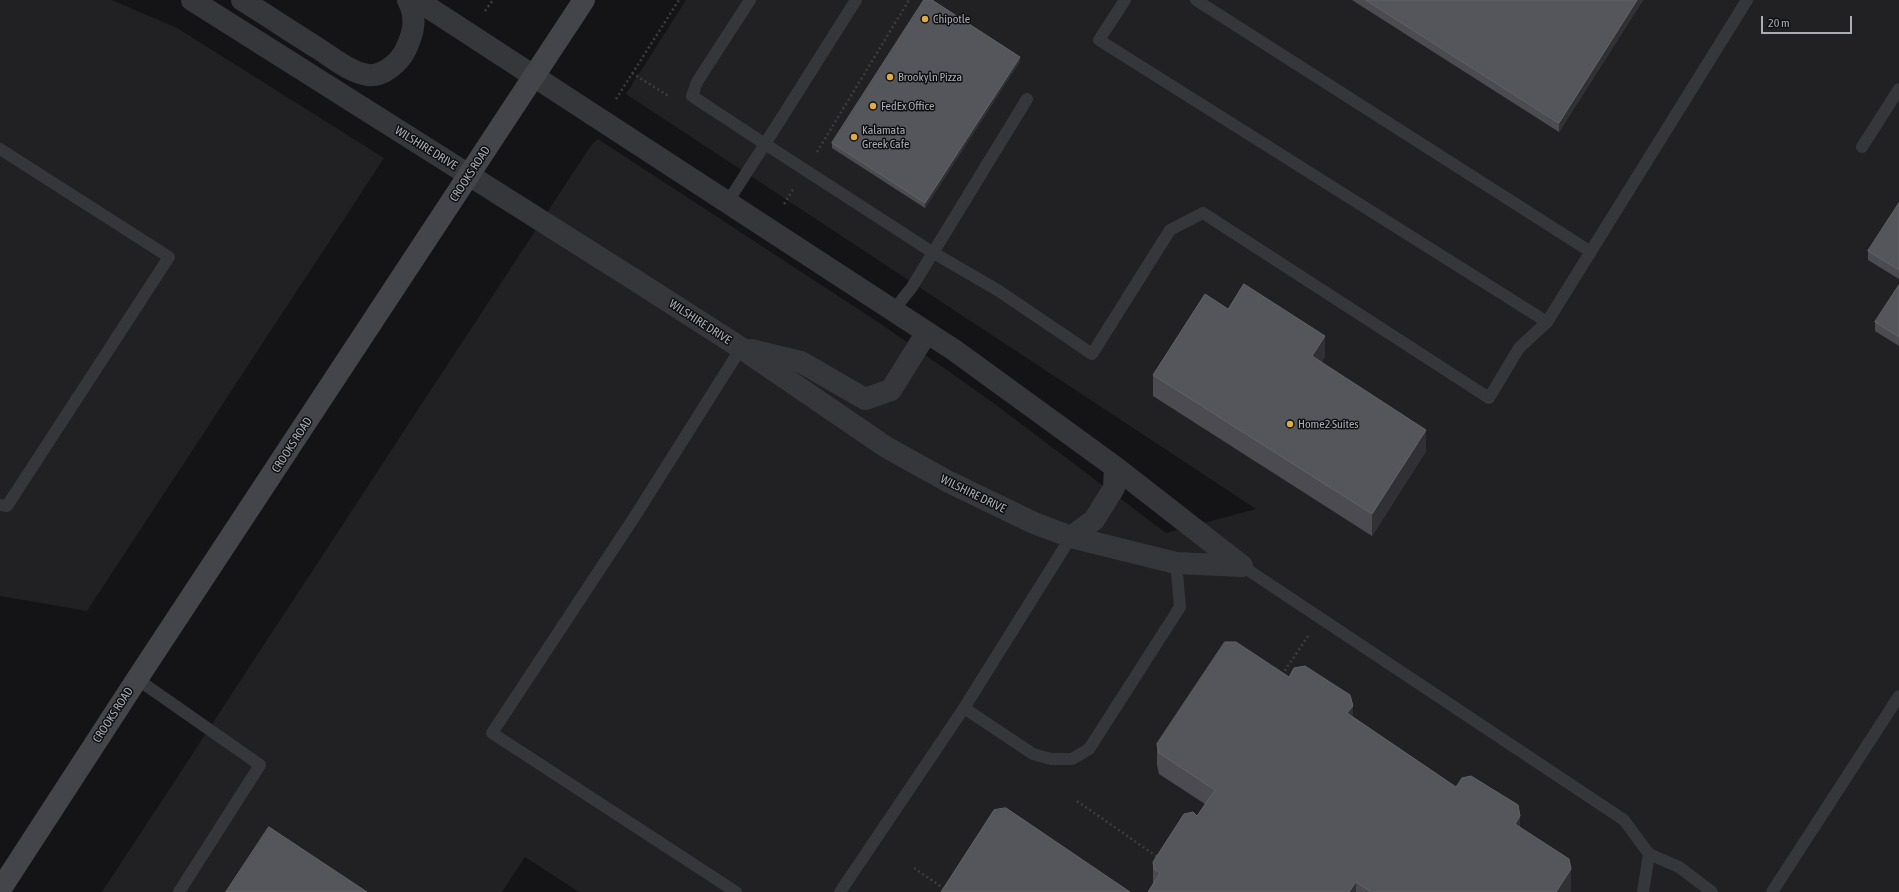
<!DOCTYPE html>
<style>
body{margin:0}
#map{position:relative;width:1899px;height:892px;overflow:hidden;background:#141416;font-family:"Asap Condensed",sans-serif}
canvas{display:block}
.scale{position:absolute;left:1761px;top:16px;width:91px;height:18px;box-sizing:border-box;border:2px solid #a8acb5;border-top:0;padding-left:5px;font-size:12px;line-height:14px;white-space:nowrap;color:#a8acb5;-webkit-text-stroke:3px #0f0f11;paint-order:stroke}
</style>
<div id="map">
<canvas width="1899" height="892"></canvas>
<div class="scale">20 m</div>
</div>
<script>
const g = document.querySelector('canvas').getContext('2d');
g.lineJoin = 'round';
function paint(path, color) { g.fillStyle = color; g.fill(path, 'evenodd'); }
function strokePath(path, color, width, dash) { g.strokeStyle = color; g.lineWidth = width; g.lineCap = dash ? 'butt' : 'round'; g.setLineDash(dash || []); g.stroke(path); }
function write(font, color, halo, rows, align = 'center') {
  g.font = font + ' "Asap Condensed",sans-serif'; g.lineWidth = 3; g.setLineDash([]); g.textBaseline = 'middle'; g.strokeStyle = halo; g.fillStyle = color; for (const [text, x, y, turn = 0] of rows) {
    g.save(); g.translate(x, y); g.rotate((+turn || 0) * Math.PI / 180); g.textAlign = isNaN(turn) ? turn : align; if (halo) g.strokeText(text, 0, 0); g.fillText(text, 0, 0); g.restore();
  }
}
paint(new Path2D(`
 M 0,0 L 112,0 L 177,28 L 384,158 L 87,611 L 0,596 Z
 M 686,0 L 1899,0 L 1899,892 L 579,892 L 525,857 L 502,892 L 102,892 L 592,144 L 598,139 L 881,324 L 988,399 L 1166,533 L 1256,509 L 626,94 Z`), '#212123');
strokePath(new Path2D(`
 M 485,11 L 493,0
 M 632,73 L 670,97
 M 616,99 L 679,0
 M 817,152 L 909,0
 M 784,204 L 794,188
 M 1282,675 L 1308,636
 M 1077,801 L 1159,858
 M 914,868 L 949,892`), '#3c3d41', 2.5, [2, 3]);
strokePath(new Path2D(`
 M 750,0 L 697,82 L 692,96 L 765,144 L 856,0
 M 1125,0 L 1099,40 L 1547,322 L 1747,0
 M 1196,0 L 1591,252
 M 1862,147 L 1899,89
 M 0,149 L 169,257 L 7,506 L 0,505
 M 727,203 L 765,144 L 932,252 L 999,291 L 1092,354 L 1170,230 L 1203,213 L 1489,398 L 1519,348 L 1547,322
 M 893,311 L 912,287 L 1027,99
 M 1071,537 L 964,708 L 1033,754 L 1051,759 L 1072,759 L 1089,749 L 1180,607 L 1176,563
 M 1242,566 L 1624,820 L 1649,854 L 1643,892
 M 137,679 L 260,765 L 179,892
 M 1649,854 L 1679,867 L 1712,892
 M 736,892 L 492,733 L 637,513 L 741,348
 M 840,892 L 964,708
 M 1772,892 L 1899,696`), '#36373a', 12);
strokePath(new Path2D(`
 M 192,0 L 635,280 L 741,348 L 886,447 L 949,482 L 1034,523 L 1071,537 L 1176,563 L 1242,566
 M 242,0 C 268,16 293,33 319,49 C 333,58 351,73 368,75 C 383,77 400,62 406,49 C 414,32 417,17 408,0
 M 417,0 L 954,350 L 1115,467 L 1242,566
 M 751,350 L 801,362 L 865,399 L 891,390 L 927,332
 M 1071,537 L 1094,520 L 1114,488 L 1115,467`), '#36373a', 22);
strokePath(new Path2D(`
 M 0,890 L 137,679 L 584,0`), '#44454a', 22);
paint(new Path2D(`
 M 1352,0 L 1643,0 L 1559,132 Z
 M 1020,61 L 925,208 L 832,148 L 832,143 Z
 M 1899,203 L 1899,279 L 1868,260 L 1868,251 Z
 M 1899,285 L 1899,346 L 1875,331 L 1875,322 Z
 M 1228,309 L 1325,357 L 1321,362 L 1426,451 L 1372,536 L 1153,396 L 1153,375 Z
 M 1353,717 L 1456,787 L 1520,827 L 1571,891 L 1570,892 L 1148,892 L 1153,884 L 1153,862 L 1197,816 L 1205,804 L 1159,774 L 1157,765 L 1157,744 Z`), '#4b4b51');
paint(new Path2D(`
 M 1637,0 L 1643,0 L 1559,132 L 1559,123 Z
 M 1020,57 L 1020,61 L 925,208 L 925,203 Z
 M 1325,336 L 1325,357 L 1312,378 L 1312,356 Z
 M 1426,430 L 1426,451 L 1372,536 L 1372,514 Z
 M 1353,706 L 1353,728 L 1347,713 Z
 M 1520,816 L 1520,837 L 1515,824 Z
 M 1571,869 L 1571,891 L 1570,892 L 1556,892 Z
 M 1356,882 L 1356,892 L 1349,892 Z`), '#313135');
const building = new Path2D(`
 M 924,0 L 932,0 L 1020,57 L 925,203 L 832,143 Z
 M 1366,0 L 1637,0 L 1559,123 Z
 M 1899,203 L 1899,270 L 1868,251 Z
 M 1244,284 L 1325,336 L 1312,356 L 1426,430 L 1372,514 L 1153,375 L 1205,294 L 1228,309 Z
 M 1899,285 L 1899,337 L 1875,322 Z
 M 1225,642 L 1236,642 L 1289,677 L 1294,668 L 1305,666 L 1350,695 L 1353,706 L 1347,713 L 1456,787 L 1462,778 L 1471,776 L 1518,805 L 1520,816 L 1515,824 L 1569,859 L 1571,869 L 1556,892 L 1371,892 L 1356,882 L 1349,892 L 1148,892 L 1160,873 L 1154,869 L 1153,862 L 1184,814 L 1193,812 L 1197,816 L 1215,790 L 1159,753 L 1157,744 Z
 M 1006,808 L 1130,892 L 941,892 L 994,810 Z
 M 269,827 L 367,892 L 226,892 Z`);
paint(building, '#55565b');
strokePath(building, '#626369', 1);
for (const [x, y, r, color] of [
 [925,19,4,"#deab44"],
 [890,77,4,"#deab44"],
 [873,106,4,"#deab44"],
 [854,137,4,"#deab44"],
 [1290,424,4,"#deab44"]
]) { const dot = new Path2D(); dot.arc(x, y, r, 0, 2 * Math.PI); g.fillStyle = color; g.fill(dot); strokePath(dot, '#0f0f11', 1.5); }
write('12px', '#a8acb5', '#0f0f11', [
 ["Chipotle",933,19],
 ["Brookyln Pizza",898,77],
 ["FedEx Office",881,106],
 ["Kalamata",862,130],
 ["Greek Cafe",862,144],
 ["Home2 Suites",1298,424]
], 'left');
write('12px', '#a8acb5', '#0f0f11', [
 ["WILSHIRE DRIVE",426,148,32],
 ["CROOKS ROAD",470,174,-57],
 ["WILSHIRE DRIVE",700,322,33],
 ["CROOKS ROAD",292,445,-57],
 ["WILSHIRE DRIVE",973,494,26],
 ["CROOKS ROAD",113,715,-57]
]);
</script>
